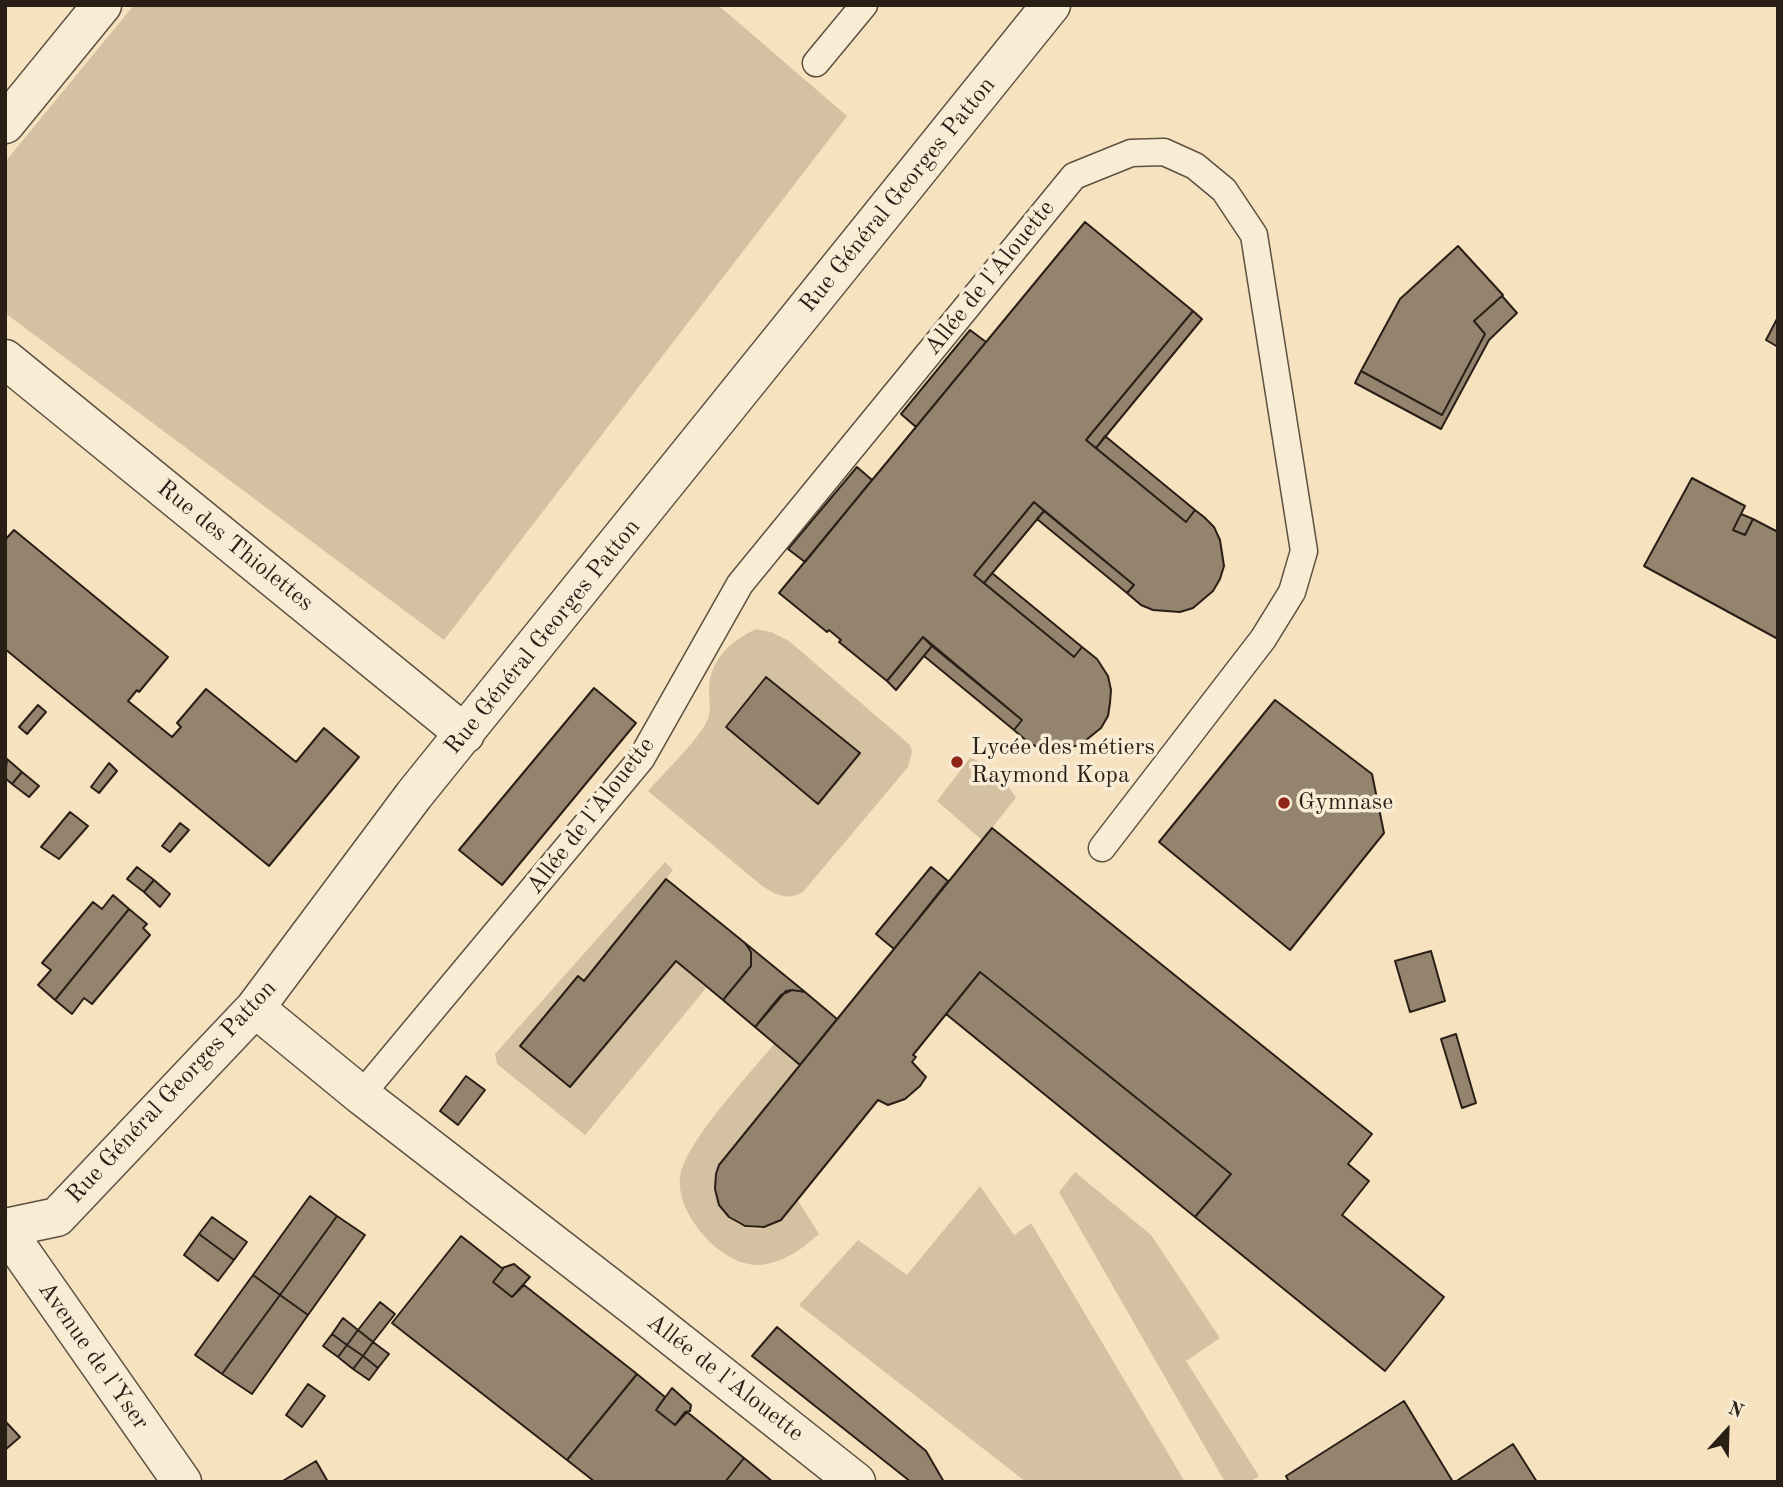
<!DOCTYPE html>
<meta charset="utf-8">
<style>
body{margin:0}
#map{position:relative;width:1783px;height:1487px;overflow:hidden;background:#f6e2be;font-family:"Old Standard TT",serif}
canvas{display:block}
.frame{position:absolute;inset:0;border:7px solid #291f17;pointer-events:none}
.north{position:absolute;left:1692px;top:1396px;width:70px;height:70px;-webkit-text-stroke:5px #f9ecd5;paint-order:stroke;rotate:22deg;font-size:19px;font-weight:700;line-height:28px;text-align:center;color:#291f17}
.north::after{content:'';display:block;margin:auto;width:24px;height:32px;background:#291f17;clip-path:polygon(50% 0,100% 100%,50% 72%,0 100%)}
</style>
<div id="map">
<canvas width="1783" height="1487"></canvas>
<div class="frame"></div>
<div class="north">N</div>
</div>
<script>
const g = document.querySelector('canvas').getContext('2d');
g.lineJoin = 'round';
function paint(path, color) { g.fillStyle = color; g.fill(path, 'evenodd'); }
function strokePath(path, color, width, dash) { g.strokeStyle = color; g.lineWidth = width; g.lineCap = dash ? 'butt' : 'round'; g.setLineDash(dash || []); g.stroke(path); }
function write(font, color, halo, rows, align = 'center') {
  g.font = font + ' "Old Standard TT",serif'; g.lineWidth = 7; g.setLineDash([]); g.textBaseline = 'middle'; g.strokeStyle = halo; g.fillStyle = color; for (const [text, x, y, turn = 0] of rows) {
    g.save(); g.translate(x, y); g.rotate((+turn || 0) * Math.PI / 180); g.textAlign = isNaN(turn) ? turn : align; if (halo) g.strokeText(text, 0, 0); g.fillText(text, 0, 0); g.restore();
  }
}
paint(new Path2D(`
 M 134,5 L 718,5 L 847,116 L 444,640 L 5,313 L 5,162 Z
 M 756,629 L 771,632 L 789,641 L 910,745 L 912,752 L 908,767 L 803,892 C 787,901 776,895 761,885 L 648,791 C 664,773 698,740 707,721 C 712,712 709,699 709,689 C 710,659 731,641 756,629 ZM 766,677 L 860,752 L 818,804 L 726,727 Z
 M 970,758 L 976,760 L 1009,787 L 1016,798 L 982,840 L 937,801 Z
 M 665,862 L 673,870 L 584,981 L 578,977 L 520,1046 L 570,1087 L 676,961 L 706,988 L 585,1135 L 497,1064 L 495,1054 Z
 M 774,1044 L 800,1065 L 719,1165 C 704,1203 742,1247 779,1221 C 786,1216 791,1206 797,1199 L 819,1234 C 802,1249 782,1264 758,1265 C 720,1266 671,1209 681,1172 C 691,1136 749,1075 774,1044 Z
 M 1075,1172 L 1151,1235 L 1220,1338 L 1186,1361 L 1259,1476 L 1249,1482 L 1225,1482 L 1059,1192 Z
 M 980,1186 L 1014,1235 L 1031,1223 L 1185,1482 L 1026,1482 L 799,1305 L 858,1240 L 907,1275 Z`), '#d3c1a2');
const building = new Path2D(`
 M 1085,222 L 1193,311 L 1086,440 L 1186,522 L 1195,510 L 1204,517 L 1214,527 L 1220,540 L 1224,566 L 1220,579 L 1213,591 L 1193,608 L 1180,612 L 1153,610 L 1141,605 L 1127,593 L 1134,585 L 1034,502 L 974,575 L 1074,657 L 1082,647 L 1097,659 L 1108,676 L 1111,690 L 1110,703 L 1108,716 L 1101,728 L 1080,745 L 1053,750 L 1040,748 L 1029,743 L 1014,730 L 1022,720 L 923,637 L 887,681 L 839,642 L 841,640 L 829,630 L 827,632 L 779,593 Z
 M 1458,246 L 1503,295 L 1474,321 L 1485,334 L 1442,415 L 1361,371 L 1400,299 Z
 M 1502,296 L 1517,313 L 1489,340 L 1441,429 L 1355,383 L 1361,371 L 1442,415 L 1485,334 L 1474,321 Z
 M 1193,311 L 1202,319 L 1096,448 L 1086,440 Z
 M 1778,317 L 1778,347 L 1766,340 Z
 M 970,330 L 986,342 L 916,427 L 901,414 Z
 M 1105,436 L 1195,510 L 1186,522 L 1096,448 Z
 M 857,467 L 872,480 L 805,562 L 788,549 Z
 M 1692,478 L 1745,506 L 1733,530 L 1745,535 L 1753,519 L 1776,531 L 1778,528 L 1778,639 L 1644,566 Z
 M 1034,502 L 1044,511 L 984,583 L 974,575 Z
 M 1044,511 L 1134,585 L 1127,593 L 1037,519 Z
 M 1741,514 L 1753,519 L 1745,535 L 1733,530 Z
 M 14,530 L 168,657 L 139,692 L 137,690 L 128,701 L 172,737 L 181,727 L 177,723 L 206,689 L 296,762 L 324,728 L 359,757 L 269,866 L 5,649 L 5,540 Z
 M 992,573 L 1082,647 L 1074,657 L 984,583 Z
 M 923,637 L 932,646 L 896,690 L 887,681 Z
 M 932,646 L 1022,720 L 1014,730 L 924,656 Z
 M 766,677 L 860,753 L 818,804 L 726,727 Z
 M 594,688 L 636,723 L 502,885 L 459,850 Z
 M 1275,700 L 1372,774 L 1384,833 L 1290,950 L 1159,842 Z
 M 38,705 L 46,712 L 27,734 L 19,727 Z
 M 7,759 L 22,772 L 12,784 L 5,778 Z
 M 109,763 L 117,771 L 99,793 L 91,787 Z
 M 22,772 L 39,786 L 29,797 L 12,784 Z
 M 70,812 L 88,826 L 59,859 L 41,847 Z
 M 180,823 L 189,830 L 170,852 L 162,846 Z
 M 992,828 L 1372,1134 L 1348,1164 L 1369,1181 L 1342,1215 L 1444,1297 L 1385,1371 L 1195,1217 L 1231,1174 L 980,972 L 913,1055 L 916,1057 L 912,1062 L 926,1077 L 920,1086 L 905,1099 L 888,1105 L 878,1100 L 781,1220 L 764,1227 L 745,1226 L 729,1217 L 719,1205 L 715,1189 L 716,1174 L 719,1165 Z
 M 137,867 L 154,880 L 144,892 L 127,879 Z
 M 931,867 L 948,881 L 894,949 L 876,934 Z
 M 666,879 L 745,943 L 751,952 L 751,966 L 723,1000 L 676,961 L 570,1087 L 520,1046 L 578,976 L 584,981 Z
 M 154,880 L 170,894 L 160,907 L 144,892 Z
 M 113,895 L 129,909 L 55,1000 L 38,985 L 51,970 L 42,963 L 93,902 L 102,909 Z
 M 129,909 L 147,924 L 143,928 L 150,935 L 92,1004 L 84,998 L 72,1014 L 55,1000 Z
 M 745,943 L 805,992 L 792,990 L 786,991 L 755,1027 L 723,1000 L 751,966 L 751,952 Z
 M 1431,951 L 1445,1001 L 1410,1012 L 1395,961 Z
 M 980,972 L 1231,1174 L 1195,1217 L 946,1014 Z
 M 792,990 L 805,992 L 837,1019 L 800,1065 L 755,1027 L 781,995 Z
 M 1456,1034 L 1476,1103 L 1462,1108 L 1441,1039 Z
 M 466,1076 L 485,1090 L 458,1125 L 440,1111 Z
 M 310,1196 L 337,1216 L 280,1295 L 253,1275 Z
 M 337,1216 L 365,1235 L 308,1315 L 280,1295 Z
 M 212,1217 L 247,1242 L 234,1260 L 199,1234 Z
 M 199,1234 L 234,1260 L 218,1281 L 184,1255 Z
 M 461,1236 L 503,1269 L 493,1282 L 512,1297 L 524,1285 L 637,1374 L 567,1460 L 392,1323 Z
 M 514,1264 L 530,1277 L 512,1297 L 493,1282 L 503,1269 L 502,1268 Z
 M 253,1275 L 280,1295 L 222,1374 L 195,1355 Z
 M 280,1295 L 308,1315 L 252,1394 L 222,1374 Z
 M 380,1302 L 395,1314 L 373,1342 L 358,1330 Z
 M 343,1318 L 358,1330 L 347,1345 L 332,1334 Z
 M 777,1327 L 926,1451 L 944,1482 L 911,1482 L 752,1356 Z
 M 358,1330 L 373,1342 L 363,1356 L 347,1345 Z
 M 332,1334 L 347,1345 L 338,1357 L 323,1346 Z
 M 373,1342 L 389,1354 L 378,1368 L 363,1356 Z
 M 347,1345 L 363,1356 L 353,1369 L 338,1357 Z
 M 363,1356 L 378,1368 L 369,1380 L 353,1369 Z
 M 637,1374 L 665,1397 L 656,1410 L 675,1425 L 687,1412 L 744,1458 L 725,1482 L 595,1482 L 567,1460 Z
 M 308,1384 L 325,1396 L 302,1427 L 286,1415 Z
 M 672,1388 L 691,1405 L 690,1411 L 685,1412 L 675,1425 L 656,1410 Z
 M 1404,1401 L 1453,1482 L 1289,1482 L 1286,1476 Z
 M 5,1421 L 20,1437 L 5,1450 Z
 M 1513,1444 L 1537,1482 L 1455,1482 Z
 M 744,1458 L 773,1482 L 725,1482 Z
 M 316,1461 L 328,1482 L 281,1482 Z`);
paint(building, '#94846e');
strokePath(building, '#291f17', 2);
const service = new Path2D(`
 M 816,63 L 864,5
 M 361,1095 L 641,759 L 740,584 L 1074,176 L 1131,153 L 1164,152 L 1195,166 L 1224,190 L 1254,235 L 1304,551 L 1292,592 L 1263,639 L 1102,848`);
const minor = new Path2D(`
 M 5,124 L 102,5
 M 5,359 L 465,734
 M 255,1008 L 361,1095 L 640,1311 L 856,1482
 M 5,1228 L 57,1217 L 255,1008 L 414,795 L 1051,5
 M 5,1229 L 182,1482`);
strokePath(service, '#5c5041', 29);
strokePath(minor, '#5c5041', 41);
strokePath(service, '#f9ecd5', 26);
strokePath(minor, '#f9ecd5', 38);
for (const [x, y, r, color] of [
 [957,762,7,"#8f2418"],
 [1284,803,7,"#8f2418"]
]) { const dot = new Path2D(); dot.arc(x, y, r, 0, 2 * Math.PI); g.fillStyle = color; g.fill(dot); strokePath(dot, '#f9ecd5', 2.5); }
write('24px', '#291f17', '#f9ecd5', [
 ["Rue Général Georges Patton",898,195,-51],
 ["Allée de l'Alouette",990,278,-51],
 ["Rue des Thiolettes",235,546,39],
 ["Rue Général Georges Patton",543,637,-51],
 ["Allée de l'Alouette",591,816,-52],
 ["Rue Général Georges Patton",172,1092,-47],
 ["Avenue de l'Yser",93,1356,55],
 ["Allée de l'Alouette",725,1378,38]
]);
write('24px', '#291f17', '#f9ecd5', [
 ["Lycée des métiers",971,748],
 ["Raymond Kopa",971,776],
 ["Gymnase",1298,803]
], 'left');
</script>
